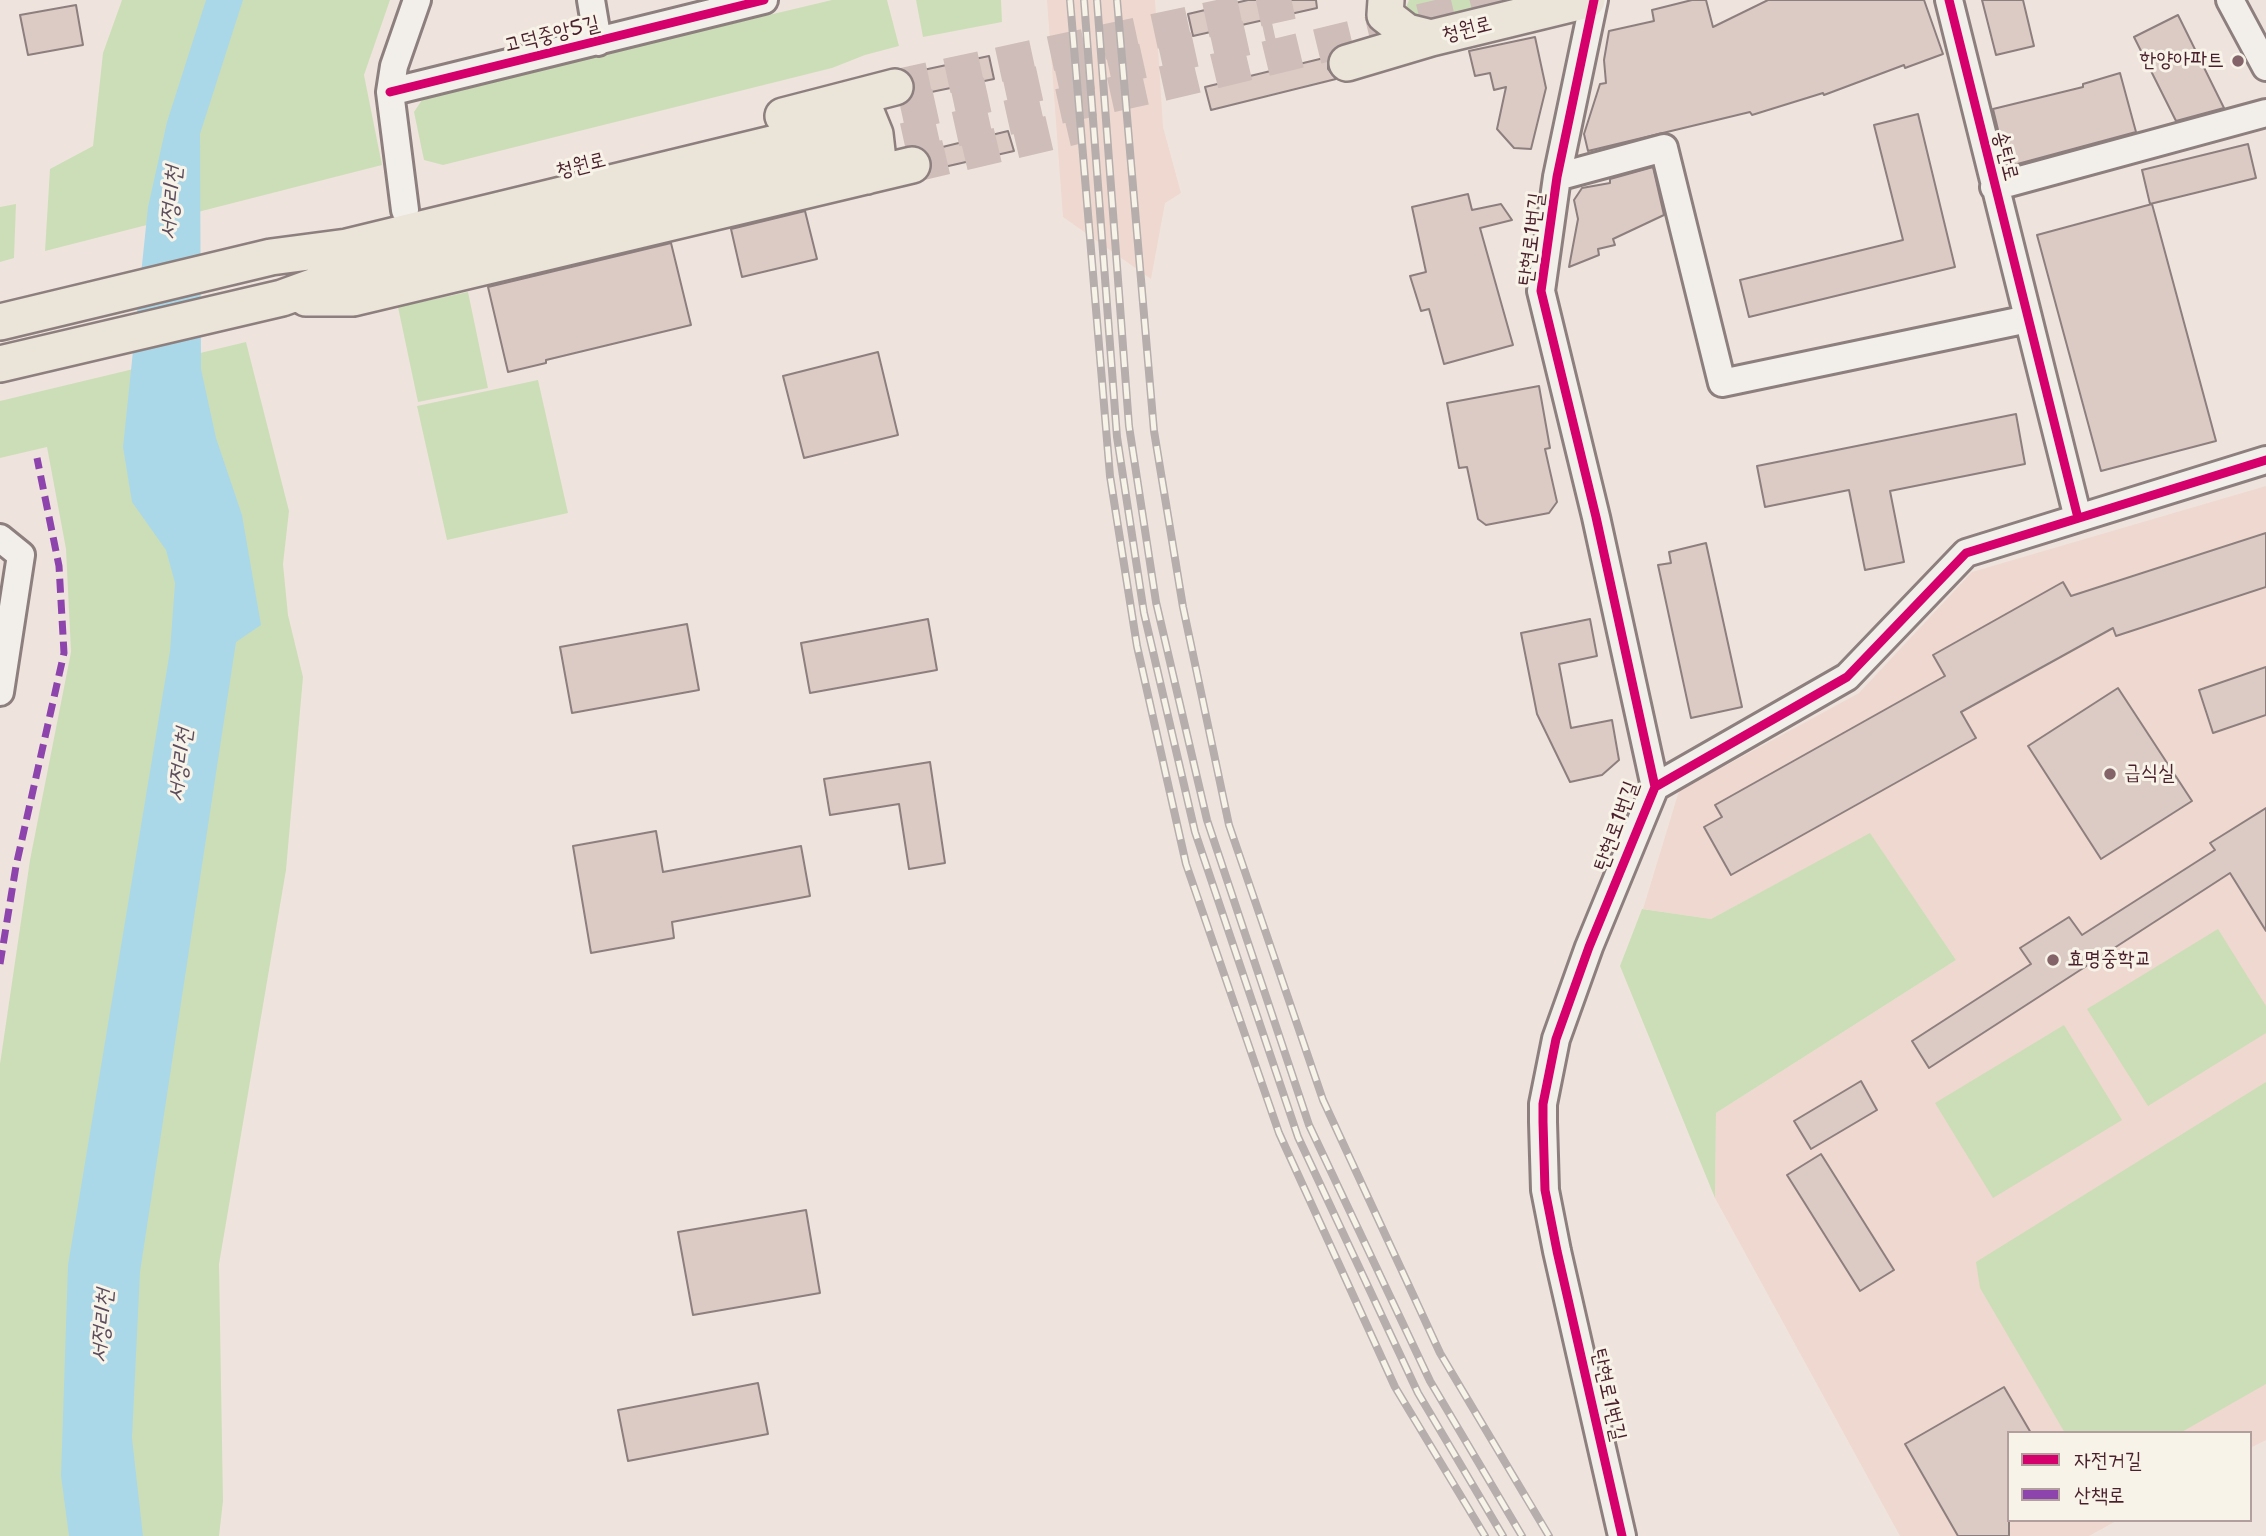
<!DOCTYPE html>
<meta charset="utf-8">
<style>
body{margin:0}
#map{position:relative;width:2266px;height:1536px;overflow:hidden;background:#efe4dd;font-family:"Shantell Sans","Poor Story",sans-serif}
canvas{display:block}
.legend{position:absolute;left:2007px;top:1431px;width:245px;height:91px;box-sizing:border-box;background:#f7f3e8;border:2px solid #b29e9c;margin:0;padding:9px 12px;list-style:none;font-size:21px;color:#4a1f2b}
.legend li{display:flex;align-items:center;gap:14px;height:35px}
.legend b{width:35px;border:2px solid #b29e9c}
</style>
<div id="map">
<canvas width="2266" height="1536"></canvas>
<ul class="legend">
<li><b style="height:9px;background:#d6006c"></b>자전거길</li>
<li><b style="height:9px;background:#8e44ad"></b>산책로</li>
</ul>
</div>
<script>
const g = document.querySelector('canvas').getContext('2d');
g.lineJoin = 'round';
function paint(path, color) { g.fillStyle = color; g.fill(path, 'evenodd'); }
function strokePath(path, color, width, dash) { g.strokeStyle = color; g.lineWidth = width; g.lineCap = dash ? 'butt' : 'round'; g.setLineDash(dash || []); g.stroke(path); }
function write(font, color, halo, rows, align = 'center') {
  g.font = font + ' "Shantell Sans","Poor Story",sans-serif'; g.lineWidth = 6; g.setLineDash([]); g.textBaseline = 'middle'; g.strokeStyle = halo; g.fillStyle = color; for (const [text, x, y, turn = 0] of rows) {
    g.save(); g.translate(x, y); g.rotate((+turn || 0) * Math.PI / 180); g.textAlign = isNaN(turn) ? turn : align; if (halo) g.strokeText(text, 0, 0); g.fillText(text, 0, 0); g.restore();
  }
}
paint(new Path2D(`
 M 1047,0 L 1155,0 L 1163,127 L 1181,193 L 1165,203 L 1151,279 L 1063,217 Z
 M 2266,486 L 2266,1440 L 2250,1448 L 2250,1433 L 2009,1433 L 2009,1520 L 2118,1520 L 2089,1536 L 1900,1536 L 1715,1198 L 1716,1113 L 1956,960 L 1870,834 L 1711,919 L 1643,909 L 1679,791 L 1859,693 L 1972,572 Z`), '#efd8cf');
paint(new Path2D(`
 M 122,0 L 390,0 L 364,75 L 382,165 L 45,251 L 50,169 L 93,146 L 103,53 Z
 M 832,0 L 887,0 L 899,46 L 865,55 L 832,68 L 443,165 L 424,160 L 414,112 L 424,97 Z
 M 916,0 L 1001,0 L 1002,22 L 923,37 Z
 M 1409,0 L 1506,0 L 1494,5 L 1418,21 L 1405,10 Z
 M 16,204 L 14,258 L 0,262 L 0,207 Z
 M 468,292 L 488,388 L 418,402 L 398,307 Z
 M 246,342 L 289,511 L 283,564 L 288,615 L 303,677 L 286,870 L 219,1264 L 223,1501 L 219,1536 L 0,1536 L 0,1064 L 30,860 L 71,652 L 66,549 L 47,447 L 0,458 L 0,401 Z
 M 538,380 L 568,513 L 447,540 L 417,406 Z
 M 1870,833 L 1956,960 L 1716,1113 L 1715,1198 L 1620,966 L 1642,909 L 1711,919 Z
 M 2218,929 L 2266,1006 L 2266,1033 L 2148,1106 L 2087,1009 Z
 M 2064,1025 L 2122,1120 L 1993,1198 L 1935,1103 Z
 M 2266,1082 L 2266,1384 L 2180,1433 L 2065,1433 L 1980,1288 L 1976,1262 Z`), '#ccdeb7');
paint(new Path2D(`
 M 206,0 L 243,0 L 200,134 L 201,369 L 216,438 L 242,515 L 261,625 L 236,642 L 140,1272 L 132,1438 L 143,1536 L 69,1536 L 61,1476 L 68,1265 L 170,651 L 175,583 L 166,550 L 132,502 L 123,447 L 148,207 L 167,122 Z`), '#aad8e9');
const building = new Path2D(`
 M 1248,0 L 1316,0 L 1317,8 L 1193,36 L 1188,14 Z
 M 1692,0 L 1706,0 L 1713,27 L 1768,0 L 1924,0 L 1943,54 L 1905,68 L 1904,65 L 1824,95 L 1823,93 L 1752,115 L 1750,112 L 1588,151 L 1584,134 L 1600,84 L 1606,83 L 1604,60 L 1609,31 L 1654,21 L 1652,10 Z
 M 1982,0 L 2023,0 L 2034,46 L 1996,55 Z
 M 76,5 L 83,45 L 28,55 L 20,15 Z
 M 2178,15 L 2224,108 L 2176,121 L 2134,37 Z
 M 1535,37 L 1546,88 L 1531,149 L 1514,148 L 1497,129 L 1506,87 L 1494,90 L 1490,73 L 1475,76 L 1469,51 Z
 M 989,56 L 994,79 L 912,96 L 915,83 L 909,73 Z
 M 1328,57 L 1328,69 L 1336,79 L 1211,110 L 1205,87 Z
 M 2120,73 L 2136,132 L 2010,166 L 2006,163 L 1993,109 L 2083,87 L 2083,84 Z
 M 1918,114 L 1955,267 L 1749,317 L 1740,280 L 1903,240 L 1874,125 Z
 M 1008,131 L 1014,151 L 931,170 L 931,160 L 926,151 Z
 M 2248,144 L 2256,178 L 2150,204 L 2142,170 Z
 M 1653,167 L 1664,215 L 1613,239 L 1615,245 L 1598,249 L 1599,255 L 1569,267 L 1578,219 L 1574,200 L 1582,188 L 1610,183 L 1610,179 Z
 M 1468,194 L 1472,210 L 1501,204 L 1512,220 L 1480,228 L 1513,345 L 1444,364 L 1429,309 L 1421,311 L 1410,276 L 1426,272 L 1412,207 Z
 M 2152,204 L 2216,441 L 2101,471 L 2037,235 Z
 M 805,211 L 817,259 L 742,277 L 731,229 Z
 M 671,243 L 691,325 L 546,360 L 546,363 L 508,372 L 488,287 Z
 M 878,352 L 898,435 L 804,458 L 783,376 Z
 M 1539,386 L 1550,448 L 1545,449 L 1557,502 L 1549,513 L 1486,525 L 1478,519 L 1467,467 L 1459,468 L 1447,403 Z
 M 2016,414 L 2025,464 L 1890,491 L 1904,562 L 1865,570 L 1849,490 L 1765,507 L 1757,466 Z
 M 2266,533 L 2266,587 L 2116,636 L 2113,628 L 1961,712 L 1976,738 L 1731,875 L 1704,827 L 1722,817 L 1715,805 L 1945,676 L 1933,655 L 2063,582 L 2071,596 Z
 M 1706,543 L 1742,707 L 1691,718 L 1658,565 L 1671,563 L 1669,552 Z
 M 928,619 L 937,670 L 810,693 L 801,643 Z
 M 1590,619 L 1597,656 L 1559,664 L 1571,728 L 1612,720 L 1619,760 L 1602,775 L 1570,782 L 1537,714 L 1521,633 Z
 M 687,624 L 699,690 L 572,713 L 560,647 Z
 M 2266,667 L 2266,715 L 2213,733 L 2199,690 Z
 M 2118,688 L 2192,801 L 2101,859 L 2028,746 Z
 M 930,762 L 945,863 L 909,869 L 899,804 L 830,815 L 824,779 Z
 M 2266,808 L 2266,931 L 2230,873 L 1929,1068 L 1912,1041 L 2031,964 L 2020,948 L 2069,917 L 2082,935 L 2215,850 L 2210,843 Z
 M 656,831 L 663,872 L 801,846 L 810,896 L 672,922 L 674,938 L 591,953 L 573,846 Z
 M 1861,1081 L 1877,1110 L 1811,1149 L 1794,1121 Z
 M 1821,1154 L 1894,1270 L 1860,1291 L 1787,1175 Z
 M 806,1210 L 820,1293 L 693,1315 L 678,1232 Z
 M 758,1383 L 768,1434 L 628,1461 L 618,1410 Z
 M 2004,1387 L 2031,1433 L 2009,1433 L 2009,1536 L 1958,1536 L 1905,1444 Z`);
paint(building, '#dccac5');
strokePath(building, '#8d7f7e', 2);
strokePath(new Path2D(`
 M 895,87 L 1300,0
 M 850,125 L 1274,32
 M 852,152 L 1165,83 L 1510,0
 M 912,165 L 1079,126`), '#cebdb9', 35, [35, 18]);
const minor = new Path2D(`
 M 591,0 L 598,42
 M 1594,0 L 1557,177 L 1541,291 L 1596,517 L 1655,787 L 1589,947 L 1556,1039 L 1543,1104 L 1543,1122 L 1545,1190 L 1557,1251 L 1622,1536
 M 1949,0 L 2078,518
 M 2230,0 L 2266,67
 M 390,92 L 764,0
 M 1557,177 L 1664,148 L 1722,383 L 2028,319
 M 1994,187 L 2266,113
 M 405,210 L 390,92 L 394,66 L 417,0
 M 0,538 L 21,555 L 0,692
 M 1655,787 L 1847,677 L 1966,553 L 2266,460`);
const major = new Path2D(`
 M 1386,0 L 1385,15 L 1407,32 L 1431,38
 M 1347,63 L 1431,38 L 1587,0
 M 849,99 L 864,107 L 875,134 L 878,160 L 867,176
 M 783,116 L 895,87
 M 306,298 L 353,298 L 912,165
 M 0,322 L 271,257 L 347,247 L 850,125
 M 0,364 L 282,298 L 348,274 L 852,152`);
strokePath(minor, '#8d7f7e', 32);
strokePath(major, '#8d7f7e', 40);
strokePath(minor, '#f2efeb', 26);
strokePath(major, '#eae4d9', 35);
const rail = new Path2D(`
 M 1070,0 L 1110,476 L 1137,646 L 1186,864 L 1279,1133 L 1395,1387 L 1485,1536
 M 1084,0 L 1117,437 L 1144,613 L 1195,832 L 1298,1137 L 1418,1393 L 1503,1536
 M 1097,0 L 1129,426 L 1156,602 L 1207,820 L 1309,1125 L 1430,1381 L 1522,1536
 M 1117,0 L 1154,431 L 1183,607 L 1229,825 L 1323,1100 L 1440,1353 L 1549,1536`);
strokePath(rail, '#b5aeac', 8);
strokePath(rail, '#f7f3e8', 5, [16]);
strokePath(new Path2D(`
 M 0,964 L 16,866 L 64,653 L 59,566 L 37,458`), '#8e44ad', 7, [14, 7]);
strokePath(new Path2D(`
 M 1594,0 L 1557,177 L 1541,291 L 1596,517 L 1655,787 L 1589,947 L 1556,1039 L 1543,1104 L 1543,1122 L 1545,1190 L 1557,1251 L 1622,1536
 M 1949,0 L 2078,518
 M 390,92 L 764,0
 M 1655,787 L 1847,677 L 1966,553 L 2266,460`), '#d6006c', 9);
for (const [x, y, r, color] of [
 [2238,61,7,"#846469"],
 [2110,774,7,"#846469"],
 [2053,960,7,"#846469"]
]) { const dot = new Path2D(); dot.arc(x, y, r, 0, 2 * Math.PI); g.fillStyle = color; g.fill(dot); strokePath(dot, '#f7f3e8', 2.5); }
write('21px', '#4a1f2b', '#f7f3e8', [
 ["청원로",1467,30,-14],
 ["고덕중앙5길",552,35,-14],
 ["송탄로",2005,156,76],
 ["청원로",581,166,-14],
 ["탄현로1번길",1532,239,-83],
 ["탄현로1번길",1617,826,-70],
 ["탄현로1번길",1608,1395,77]
]);
write('21px', '#4a1f2b', '#f7f3e8', [
 ["한양아파트",2224,61,"right"],
 ["급식실",2124,774],
 ["효명중학교",2067,960]
], 'left');
write('italic 23px', '#5b4c5c', '#f7f3e8', [
 ["서정리천",172,203,-85],
 ["서정리천",181,765,-83],
 ["서정리천",103,1326,-85]
]);
</script>
